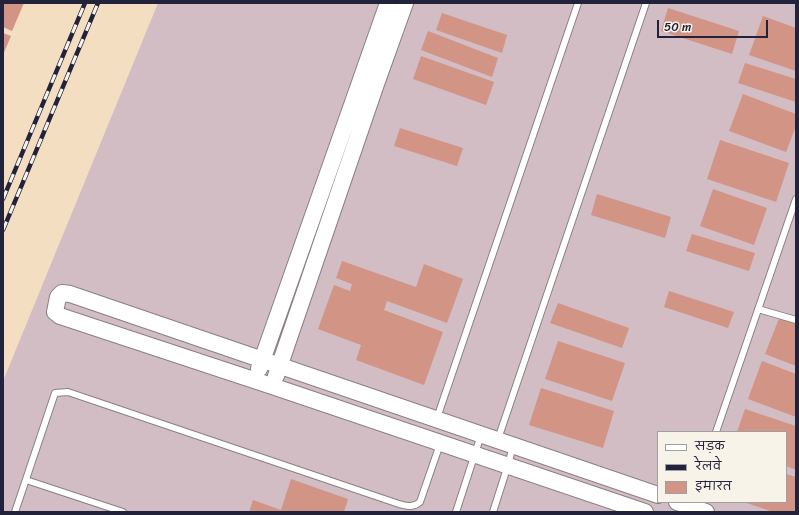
<!DOCTYPE html>
<meta charset="utf-8">
<style>
body{margin:0}
#map{position:relative;width:799px;height:515px;overflow:hidden;background:#f3dec2;font-family:Sriracha,"Playpen Sans Deva",sans-serif}
canvas{display:block}
.frame{position:absolute;inset:0;border:4px solid #22223b;pointer-events:none}
.legend{position:absolute;left:657px;top:431px;width:130px;height:72px;box-sizing:border-box;background:#f7f3e8;border:1px solid #a29fa3;margin:0;padding:5px 7px;list-style:none;font-size:12px;color:#22223b}
.legend li{display:flex;align-items:center;gap:8px;height:20px}
.legend b{width:20px;border:1px solid #a29fa3}
.scale{position:absolute;left:657px;top:20px;width:111px;height:18px;box-sizing:border-box;border:2px solid #22223b;border-top:0;padding-left:5px;font-size:12px;line-height:14px;white-space:nowrap;color:#22223b;-webkit-text-stroke:3px #f7f3e8;paint-order:stroke}
</style>
<div id="map">
<canvas width="799" height="515"></canvas>
<div class="frame"></div>
<ul class="legend">
<li><b style="height:5px;background:#fff"></b>सड़क</li>
<li><b style="height:5px;background:#22223b"></b>रेलवे</li>
<li><b style="height:11px;background:#d19485"></b>इमारत</li>
</ul>
<div class="scale">50 m</div>
</div>
<script>
const g = document.querySelector('canvas').getContext('2d');
g.lineJoin = 'round';
function paint(path, color) { g.fillStyle = color; g.fill(path, 'evenodd'); }
function strokePath(path, color, width, dash) { g.strokeStyle = color; g.lineWidth = width; g.lineCap = dash ? 'butt' : 'round'; g.setLineDash(dash || []); g.stroke(path); }
paint(new Path2D(`
 M 158,3 L 796,3 L 796,512 L 3,512 L 3,381 ZM 658,432 L 786,432 L 786,502 L 658,502 Z`), '#d2bdc5');
paint(new Path2D(`
 M 3,3 L 24,3 L 12,31 L 3,27 Z
 M 668,8 L 739,31 L 732,54 L 661,31 Z
 M 442,13 L 507,35 L 502,53 L 436,30 Z
 M 763,16 L 796,28 L 796,71 L 749,55 Z
 M 428,31 L 498,58 L 492,77 L 421,50 Z
 M 3,33 L 11,36 L 3,55 Z
 M 421,56 L 494,82 L 486,105 L 413,79 Z
 M 745,63 L 796,79 L 796,102 L 738,83 Z
 M 743,94 L 796,114 L 796,126 L 786,152 L 729,131 Z
 M 400,128 L 463,148 L 457,166 L 394,146 Z
 M 720,140 L 789,163 L 776,202 L 707,179 Z
 M 713,189 L 767,208 L 754,245 L 700,226 Z
 M 597,194 L 671,217 L 665,238 L 591,215 Z
 M 692,234 L 755,253 L 749,271 L 686,251 Z
 M 342,261 L 416,287 L 424,264 L 463,279 L 447,323 L 387,301 L 384,310 L 443,332 L 424,385 L 356,360 L 361,345 L 318,329 L 334,285 L 350,291 L 352,284 L 336,278 Z
 M 669,291 L 734,312 L 728,328 L 664,307 Z
 M 558,303 L 629,328 L 622,348 L 550,323 Z
 M 780,316 L 796,322 L 796,366 L 765,354 Z
 M 558,341 L 625,363 L 612,401 L 545,379 Z
 M 762,361 L 796,374 L 796,417 L 748,399 Z
 M 541,388 L 614,411 L 603,448 L 529,425 Z
 M 745,409 L 796,426 L 796,470 L 786,466 L 786,432 L 737,432 Z
 M 786,474 L 796,477 L 796,512 L 773,512 L 744,502 L 786,502 Z
 M 291,479 L 348,499 L 344,512 L 249,512 L 253,500 L 281,510 Z`), '#d19485');
const service = new Path2D(`
 M 758,309 L 796,320
 M 437,418 L 578,3
 M 716,432 L 796,199
 M 498,439 L 646,3
 M 26,480 L 123,512
 M 15,512 L 55,393 L 68,392 L 399,504 C 407,506 413,508 420,502 L 440,444
 M 456,512 L 481,435
 M 493,512 L 508,465 L 513,446`);
const tertiary = new Path2D(`
 M 259,369 L 388,3
 M 276,376 L 376,84 L 405,3
 M 677,502 L 706,512
 M 645,512 L 272,386 L 60,316 L 55,312 L 58,297 L 62,293 L 70,294 L 658,495`);
strokePath(service, '#8a807e', 8);
strokePath(tertiary, '#8a807e', 18);
strokePath(service, '#fff', 6);
strokePath(tertiary, '#fff', 16);
const rail = new Path2D(`
 M 3,199 L 85,3
 M 3,230 L 98,3`);
strokePath(rail, '#22223b', 4.5);
strokePath(rail, '#f7f3e8', 3, [9]);
</script>
